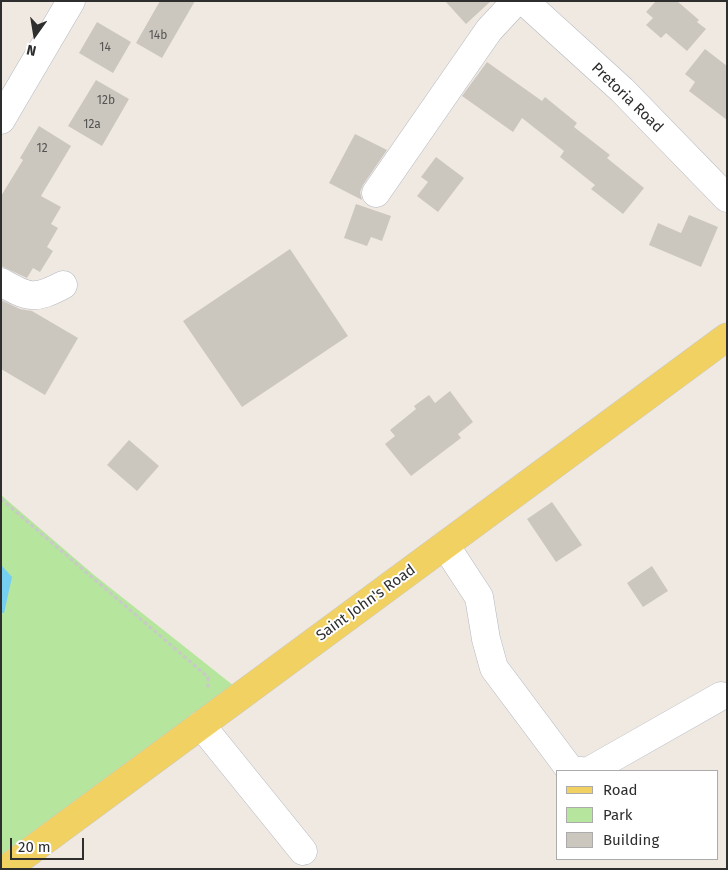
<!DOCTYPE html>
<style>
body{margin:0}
#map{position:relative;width:728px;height:870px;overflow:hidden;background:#efe9e1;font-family:"Fira Sans",sans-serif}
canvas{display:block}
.frame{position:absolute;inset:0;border:2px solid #2e2e2e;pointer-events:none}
.legend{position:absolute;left:556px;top:770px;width:162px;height:90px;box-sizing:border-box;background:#fff;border:1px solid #ababab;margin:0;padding:6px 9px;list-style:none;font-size:15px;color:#2e2e2e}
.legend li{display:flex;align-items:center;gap:10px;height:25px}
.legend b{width:25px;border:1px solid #ababab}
.north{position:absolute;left:10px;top:10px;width:50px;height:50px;-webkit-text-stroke:4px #fff;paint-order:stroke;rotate:193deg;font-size:14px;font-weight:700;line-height:20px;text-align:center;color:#2e2e2e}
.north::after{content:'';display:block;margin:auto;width:18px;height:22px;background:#2e2e2e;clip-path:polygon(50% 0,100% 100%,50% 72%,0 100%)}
.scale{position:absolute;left:10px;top:838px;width:74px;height:22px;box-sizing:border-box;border:2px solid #2e2e2e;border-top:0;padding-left:6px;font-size:15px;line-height:18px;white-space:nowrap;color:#2e2e2e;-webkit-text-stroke:4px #fff;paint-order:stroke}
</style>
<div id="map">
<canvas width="728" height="870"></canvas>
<div class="frame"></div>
<ul class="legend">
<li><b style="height:6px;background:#f2d163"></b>Road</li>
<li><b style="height:14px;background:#b6e59e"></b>Park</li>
<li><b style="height:14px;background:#cbc7bf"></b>Building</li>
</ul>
<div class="north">N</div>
<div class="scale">20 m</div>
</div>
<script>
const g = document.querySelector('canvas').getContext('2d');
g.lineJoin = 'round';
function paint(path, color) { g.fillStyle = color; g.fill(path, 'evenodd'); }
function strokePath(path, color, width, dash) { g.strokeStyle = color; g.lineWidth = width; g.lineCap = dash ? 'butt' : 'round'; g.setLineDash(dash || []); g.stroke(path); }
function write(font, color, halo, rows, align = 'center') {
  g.font = font + ' "Fira Sans",sans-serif'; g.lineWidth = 4; g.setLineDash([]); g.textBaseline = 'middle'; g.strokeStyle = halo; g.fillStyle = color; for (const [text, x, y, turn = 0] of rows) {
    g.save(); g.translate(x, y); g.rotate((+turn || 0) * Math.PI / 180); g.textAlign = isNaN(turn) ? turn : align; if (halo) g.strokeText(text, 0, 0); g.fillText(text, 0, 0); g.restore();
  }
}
paint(new Path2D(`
 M 1,495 L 94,575 L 234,686 L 1,855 Z`), '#b6e59e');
paint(new Path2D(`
 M 2,566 L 12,577 L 4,613 L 1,613 Z`), '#75cff0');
paint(new Path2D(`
 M 160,1 L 195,1 L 162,58 L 136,43 Z
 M 445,1 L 491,1 L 466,24 Z
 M 656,1 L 677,1 L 699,20 L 697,22 L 706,29 L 687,51 L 666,33 L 661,38 L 646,25 L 653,18 L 646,12 Z
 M 97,22 L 131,42 L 113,73 L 79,53 Z
 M 705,49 L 727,66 L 727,120 L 689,91 L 695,82 L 685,74 Z
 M 487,62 L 542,101 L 545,97 L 577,123 L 574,127 L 610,155 L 607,158 L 644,188 L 623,214 L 591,189 L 595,185 L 560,157 L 564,151 L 522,118 L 513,132 L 462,96 Z
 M 96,80 L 129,99 L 102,146 L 68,126 Z
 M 39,126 L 71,146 L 41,196 L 61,207 L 51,224 L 58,228 L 47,247 L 53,251 L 40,272 L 33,268 L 27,278 L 1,266 L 1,196 L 23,160 L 20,158 Z
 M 355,134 L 387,150 L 363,185 L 360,192 L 362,200 L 329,183 Z
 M 436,157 L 464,178 L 438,212 L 417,196 L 428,182 L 421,177 Z
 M 356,204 L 391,216 L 382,241 L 371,237 L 367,246 L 344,238 Z
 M 689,215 L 718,227 L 701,267 L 649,245 L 658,223 L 681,233 Z
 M 290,249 L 348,336 L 242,407 L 183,321 Z
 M 1,300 L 20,309 L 32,311 L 78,338 L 45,395 L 1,369 Z
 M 450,391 L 473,422 L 458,434 L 461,438 L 411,476 L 385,444 L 395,436 L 390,430 L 416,409 L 414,406 L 429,395 L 435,403 Z
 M 129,440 L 159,466 L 137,491 L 107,465 Z
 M 552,502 L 582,545 L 556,562 L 527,519 Z
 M 652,566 L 668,591 L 643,607 L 627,583 Z`), '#cbc7bf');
const minor = new Path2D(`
 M 524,1 L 622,90 L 727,198
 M 1,120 L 71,1
 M 376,193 L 489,30 L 516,1
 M 1,282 C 28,298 35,300 63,285
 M 445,545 L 479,597 L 486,639 L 494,668 L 571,771 L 581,771
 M 201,725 L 303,851
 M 589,771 L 721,696`);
const major = new Path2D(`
 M 6,869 L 727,337`);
strokePath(minor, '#b4b7c1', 29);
strokePath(major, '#c9c9c9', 29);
strokePath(new Path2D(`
 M 1,499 L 208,677 L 208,689`), '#c9c9c9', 3, [4, 2.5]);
strokePath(minor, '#fff', 28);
strokePath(major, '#f2d163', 28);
write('12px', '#555452', null, [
 ["14b",158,36],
 ["14",105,48],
 ["12b",106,101],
 ["12a",92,125],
 ["12",42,149]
]);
write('15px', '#2e2e2e', '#fff', [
 ["Pretoria Road",627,98,44],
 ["Saint John's Road",366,603,-36]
]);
</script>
